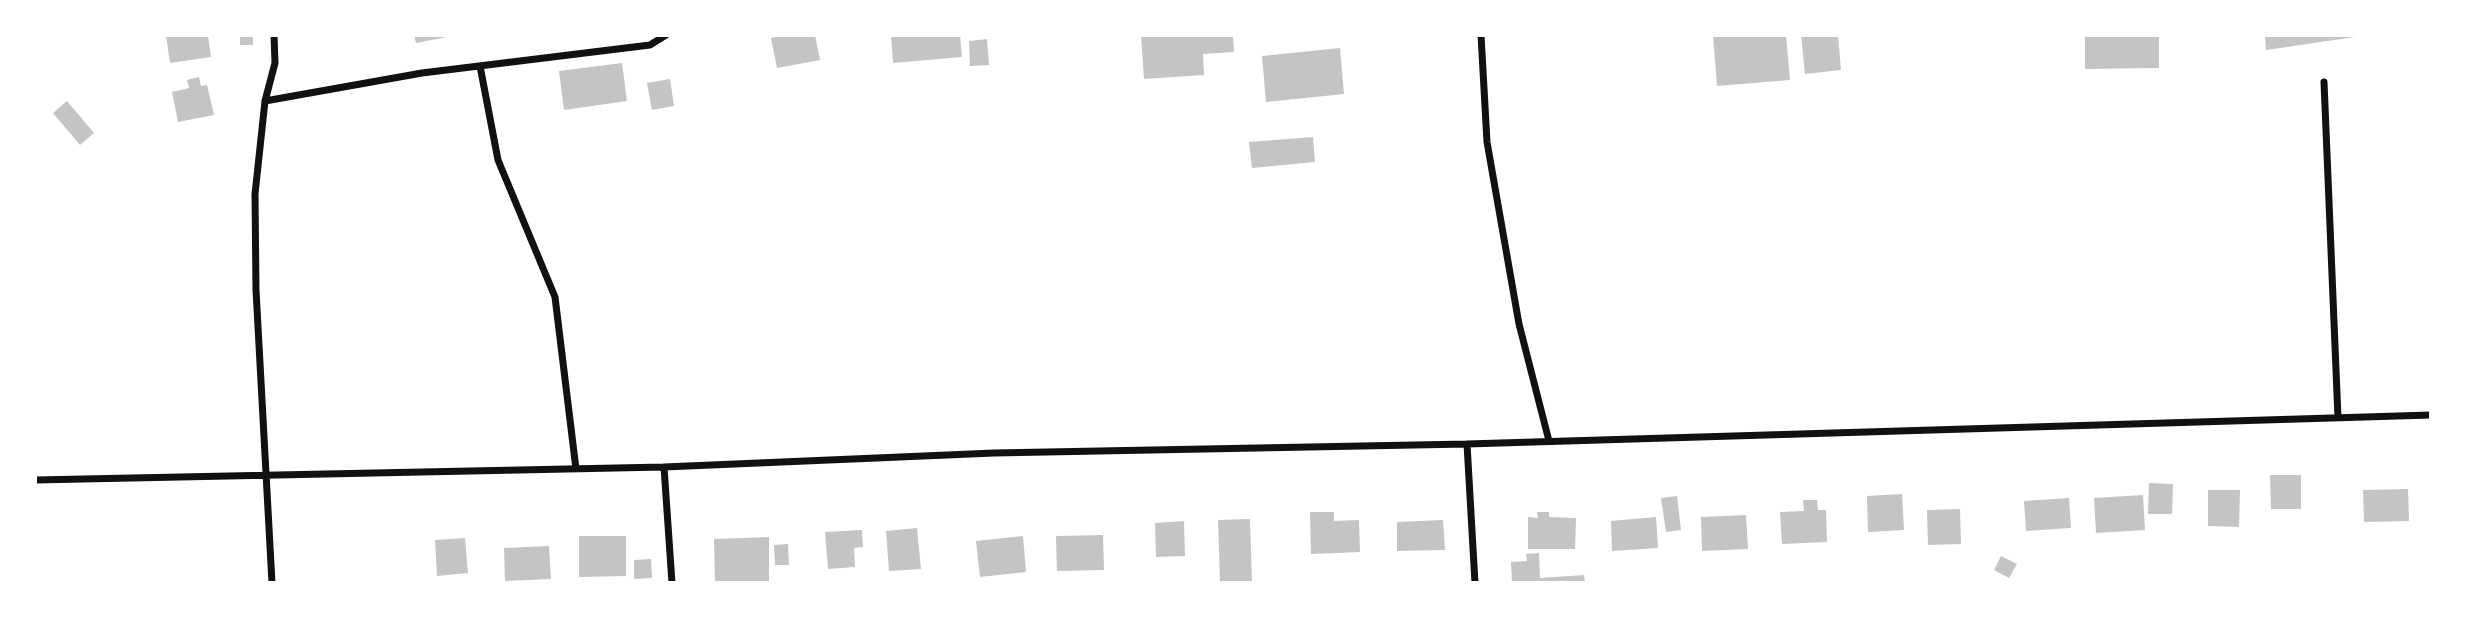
<!DOCTYPE html>
<style>
body{margin:0}
#map{position:relative;width:2466px;height:618px;overflow:hidden;background:#fff;font-family:"Alegreya Sans",sans-serif}
canvas{display:block}
.frame{position:absolute;inset:0;border:37px solid #fff;pointer-events:none}
</style>
<div id="map">
<canvas width="2466" height="618"></canvas>
<div class="frame"></div>
</div>
<script>
const g = document.querySelector('canvas').getContext('2d');
g.lineJoin = 'round';
function paint(path, color) { g.fillStyle = color; g.fill(path, 'evenodd'); }
function strokePath(path, color, width, dash) { g.strokeStyle = color; g.lineWidth = width; g.lineCap = dash ? 'butt' : 'round'; g.setLineDash(dash || []); g.stroke(path); }
paint(new Path2D(`
 M 166,35 L 208,35 L 211,57 L 170,63 Z
 M 240,35 L 253,35 L 253,45 L 240,45 Z
 M 414,35 L 452,35 L 452,36 L 416,43 Z
 M 785,35 L 815,35 L 820,60 L 777,68 L 771,38 Z
 M 891,35 L 960,35 L 962,57 L 893,63 Z
 M 1141,35 L 1233,35 L 1234,52 L 1203,54 L 1204,75 L 1144,79 Z
 M 1713,35 L 1786,35 L 1790,80 L 1717,86 Z
 M 1801,35 L 1838,35 L 1841,70 L 1805,74 Z
 M 2085,35 L 2159,35 L 2159,68 L 2085,69 Z
 M 2265,35 L 2355,35 L 2355,37 L 2266,50 Z
 M 987,39 L 989,65 L 970,66 L 969,41 Z
 M 1340,48 L 1344,94 L 1266,102 L 1262,56 Z
 M 622,63 L 627,101 L 564,110 L 559,71 Z
 M 199,77 L 201,86 L 207,85 L 214,115 L 178,122 L 172,92 L 189,88 L 187,80 Z
 M 670,79 L 674,106 L 652,110 L 647,83 Z
 M 67,101 L 94,133 L 80,145 L 53,113 Z
 M 1313,137 L 1315,162 L 1252,168 L 1249,142 Z
 M 2270,475 L 2301,475 L 2301,509 L 2271,509 Z
 M 2149,483 L 2173,484 L 2172,514 L 2148,514 Z
 M 2408,489 L 2409,521 L 2364,522 L 2363,490 Z
 M 2208,490 L 2240,490 L 2239,527 L 2208,526 Z
 M 1902,494 L 1904,530 L 1868,532 L 1867,496 Z
 M 2143,495 L 2145,530 L 2096,533 L 2094,498 Z
 M 1677,496 L 1681,530 L 1666,532 L 1661,498 Z
 M 2069,498 L 2071,528 L 2026,531 L 2024,501 Z
 M 1803,500 L 1817,500 L 1818,510 L 1826,510 L 1827,542 L 1782,544 L 1780,512 L 1804,511 Z
 M 1960,509 L 1961,544 L 1928,545 L 1927,510 Z
 M 1310,512 L 1334,512 L 1334,521 L 1359,520 L 1360,552 L 1311,554 Z
 M 1537,512 L 1549,512 L 1549,517 L 1576,518 L 1575,549 L 1528,549 L 1528,517 L 1538,518 Z
 M 1746,515 L 1748,549 L 1702,551 L 1701,517 Z
 M 1656,517 L 1658,548 L 1612,551 L 1611,521 Z
 M 1250,519 L 1252,583 L 1220,583 L 1218,520 Z
 M 1443,520 L 1445,550 L 1397,551 L 1397,522 Z
 M 1184,521 L 1185,556 L 1156,557 L 1155,523 Z
 M 917,528 L 921,569 L 889,571 L 886,531 Z
 M 862,530 L 863,547 L 854,548 L 855,567 L 828,569 L 825,532 Z
 M 1103,535 L 1104,570 L 1057,571 L 1056,536 Z
 M 579,536 L 626,536 L 626,576 L 579,577 Z
 M 1023,536 L 1026,572 L 980,577 L 976,541 Z
 M 769,537 L 769,583 L 715,583 L 714,539 Z
 M 465,538 L 468,573 L 437,576 L 435,540 Z
 M 788,544 L 789,565 L 775,565 L 774,545 Z
 M 549,546 L 551,579 L 505,581 L 504,548 Z
 M 1539,553 L 1540,578 L 1584,575 L 1585,583 L 1512,583 L 1511,562 L 1527,561 L 1526,554 Z
 M 2001,556 L 2017,564 L 2009,578 L 1994,570 Z
 M 651,559 L 652,578 L 634,579 L 634,560 Z`), '#c4c4c4');
strokePath(new Path2D(`
 M 1481,35 L 1487,142 L 1519,324 L 1549,441
 M 480,66 L 498,160 L 555,297 L 576,469
 M 2324,82 L 2338,418
 M 265,101 L 422,73 L 650,45 L 666,35
 M 1467,444 L 1475,583
 M 664,467 L 672,583
 M 35,480 L 664,467 L 994,453 L 1467,444 L 2431,415
 M 272,583 L 256,290 L 255,194 L 265,101 L 275,63 L 274,35`), '#111', 7);
</script>
